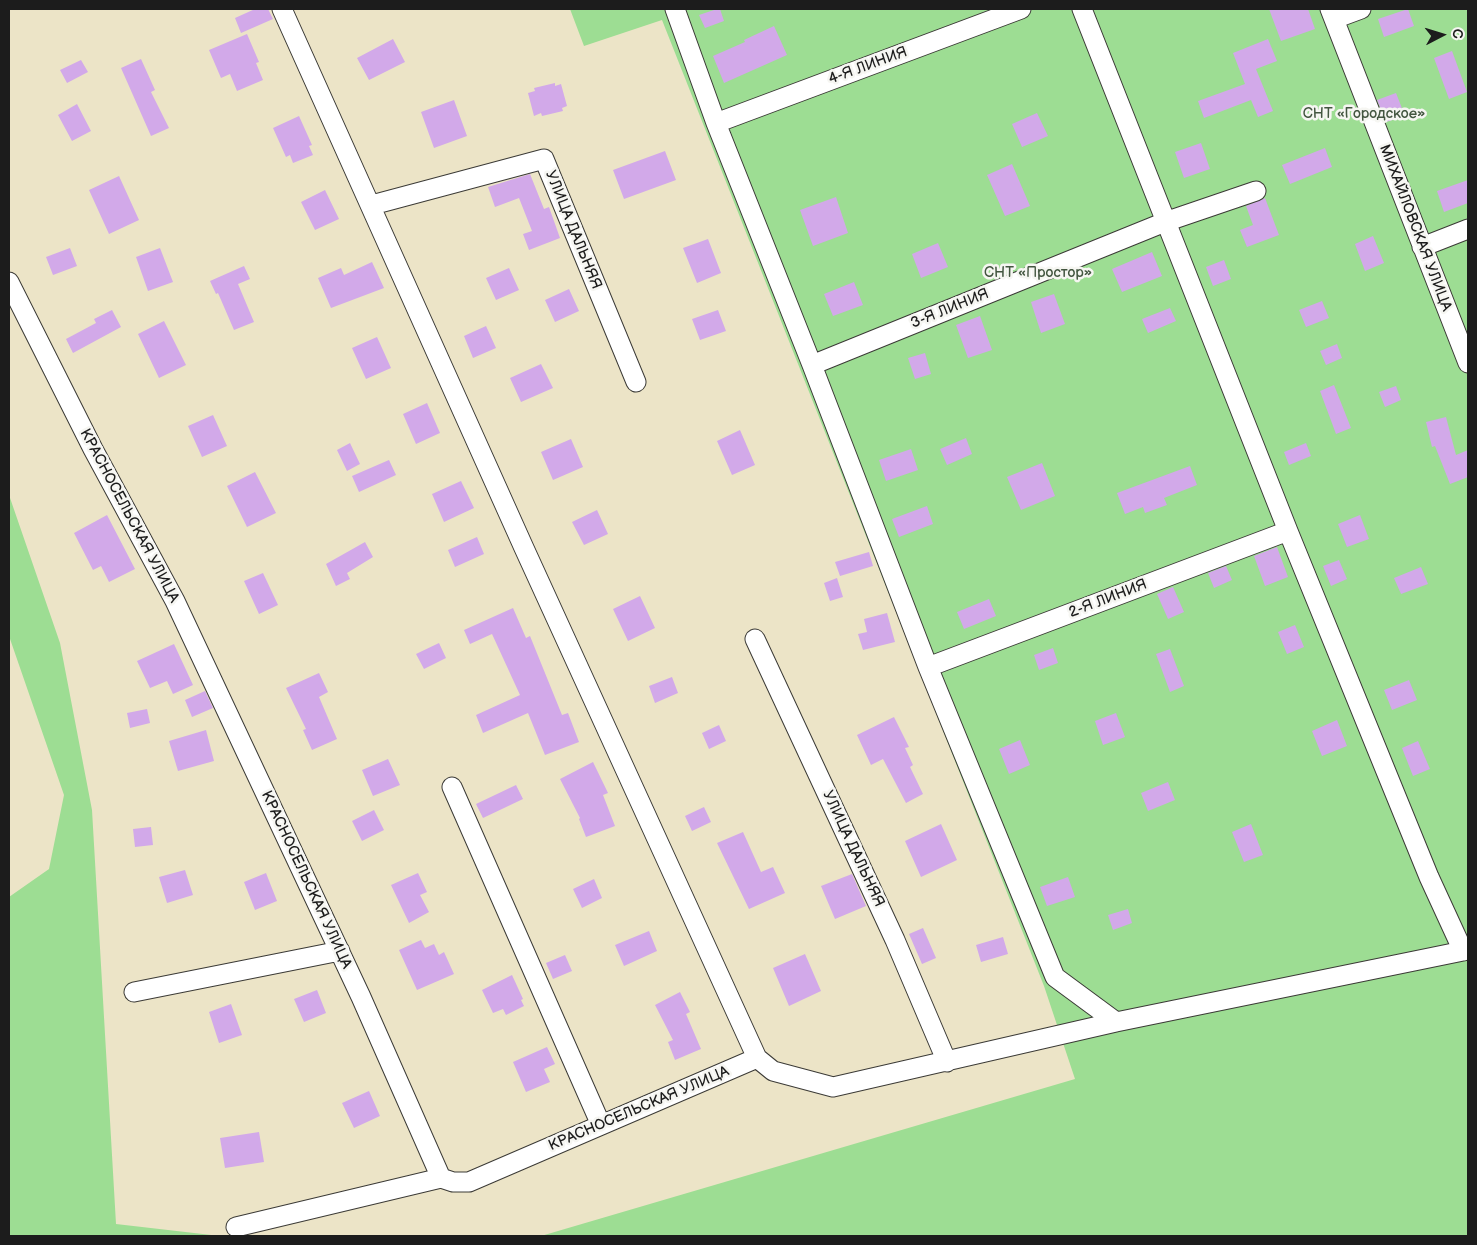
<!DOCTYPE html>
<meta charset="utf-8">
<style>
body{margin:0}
#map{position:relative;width:1477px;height:1245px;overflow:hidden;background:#ece4c7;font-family:"Balsamiq Sans",sans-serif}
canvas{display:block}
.frame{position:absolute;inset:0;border:10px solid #1c1c1c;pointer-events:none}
.north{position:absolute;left:1417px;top:10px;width:50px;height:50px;-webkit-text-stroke:4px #f6f6f2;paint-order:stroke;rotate:85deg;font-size:14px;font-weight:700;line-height:20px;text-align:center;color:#1c1c1c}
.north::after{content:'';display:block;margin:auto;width:18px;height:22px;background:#1c1c1c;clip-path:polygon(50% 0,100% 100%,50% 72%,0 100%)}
</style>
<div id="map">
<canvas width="1477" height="1245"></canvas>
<div class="frame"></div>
<div class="north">С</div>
</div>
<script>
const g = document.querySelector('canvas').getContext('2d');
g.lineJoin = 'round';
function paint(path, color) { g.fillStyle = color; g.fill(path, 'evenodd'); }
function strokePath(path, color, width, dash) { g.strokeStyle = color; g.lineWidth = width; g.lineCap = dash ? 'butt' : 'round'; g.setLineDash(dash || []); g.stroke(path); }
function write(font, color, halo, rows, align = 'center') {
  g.font = font + ' "Balsamiq Sans",sans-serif'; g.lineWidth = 5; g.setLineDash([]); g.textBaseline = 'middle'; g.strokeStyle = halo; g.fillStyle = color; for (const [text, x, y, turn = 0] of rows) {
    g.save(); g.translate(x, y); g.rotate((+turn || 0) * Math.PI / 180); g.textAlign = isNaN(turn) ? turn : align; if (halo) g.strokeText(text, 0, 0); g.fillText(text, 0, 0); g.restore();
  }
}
paint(new Path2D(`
 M 570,9 L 1468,9 L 1468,1236 L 541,1236 L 1075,1079 L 1044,986 L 662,20 L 584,46 Z
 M 9,495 L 60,643 L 92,810 L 116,1224 L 220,1236 L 9,1236 L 9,897 L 49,869 L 64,795 L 9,636 Z`), '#9ddd93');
paint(new Path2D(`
 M 255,9 L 268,9 L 273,19 L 241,33 L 235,18 Z
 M 717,9 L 720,9 L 724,21 L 705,28 L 699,15 Z
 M 1269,9 L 1308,9 L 1315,29 L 1281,41 Z
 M 1408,9 L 1414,26 L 1384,37 L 1378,19 Z
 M 774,26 L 787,55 L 724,83 L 713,56 L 745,42 L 744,40 Z
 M 247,34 L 259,62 L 256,63 L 263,80 L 237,91 L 230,74 L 221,78 L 209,50 Z
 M 393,39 L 405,62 L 369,80 L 357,58 Z
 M 1268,39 L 1277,61 L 1256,69 L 1273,111 L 1258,117 L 1251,100 L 1204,118 L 1198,101 L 1245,84 L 1233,53 Z
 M 1452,51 L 1467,92 L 1449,99 L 1434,58 Z
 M 141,59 L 155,90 L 151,92 L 169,128 L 151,136 L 121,68 Z
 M 81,60 L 88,72 L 67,83 L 60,70 Z
 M 555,83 L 555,86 L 561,84 L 567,106 L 562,108 L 563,111 L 542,116 L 541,113 L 534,116 L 528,93 L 535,91 L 534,88 Z
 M 1396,93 L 1405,116 L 1386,122 L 1377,100 Z
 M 454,100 L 467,136 L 434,148 L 421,112 Z
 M 77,104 L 91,131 L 72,141 L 58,115 Z
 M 1037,113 L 1048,136 L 1022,147 L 1012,124 Z
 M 299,116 L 312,145 L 309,146 L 313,155 L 293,163 L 290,155 L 286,157 L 273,128 Z
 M 1201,143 L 1210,169 L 1184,178 L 1175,152 Z
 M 1325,148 L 1332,167 L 1290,184 L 1282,165 Z
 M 665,151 L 676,180 L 624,199 L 613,170 Z
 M 1012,164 L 1030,206 L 1005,216 L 987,175 Z
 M 530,174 L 544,209 L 549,207 L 560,238 L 529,250 L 523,234 L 532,231 L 519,198 L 495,207 L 488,187 Z
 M 119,176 L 139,220 L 109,234 L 89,190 Z
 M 1468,180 L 1468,203 L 1444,212 L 1437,191 Z
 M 325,190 L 339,219 L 315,230 L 301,202 Z
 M 836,197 L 848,233 L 813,246 L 800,210 Z
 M 1265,198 L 1279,235 L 1247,247 L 1240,230 L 1253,225 L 1246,206 Z
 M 1373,236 L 1384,263 L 1365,271 L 1355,244 Z
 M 708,239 L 721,273 L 697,283 L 683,248 Z
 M 938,243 L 948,267 L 921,278 L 912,254 Z
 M 70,248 L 77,266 L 53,275 L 46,257 Z
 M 160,248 L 173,282 L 148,291 L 136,257 Z
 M 1152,252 L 1162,276 L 1122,292 L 1112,269 Z
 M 1224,260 L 1231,279 L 1213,286 L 1206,267 Z
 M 372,262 L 384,288 L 331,308 L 318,278 L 341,268 L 344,275 Z
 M 244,266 L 250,279 L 238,284 L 254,322 L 234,330 L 218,293 L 216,294 L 210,281 Z
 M 509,268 L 519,290 L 496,300 L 486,278 Z
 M 854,282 L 863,305 L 833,316 L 824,294 Z
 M 569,289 L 579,311 L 555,322 L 545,300 Z
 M 1054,294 L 1065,324 L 1041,333 L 1031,302 Z
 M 1322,301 L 1329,318 L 1306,327 L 1299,310 Z
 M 1170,308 L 1176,321 L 1148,333 L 1142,319 Z
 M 112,310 L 121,327 L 73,353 L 66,339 L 96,323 L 94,319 Z
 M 718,310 L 726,331 L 700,340 L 692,319 Z
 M 980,316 L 992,350 L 968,358 L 956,325 Z
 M 164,321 L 186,365 L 159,378 L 138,334 Z
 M 486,326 L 496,348 L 473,358 L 464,336 Z
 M 377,337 L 391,368 L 366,379 L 352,348 Z
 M 1337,344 L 1342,358 L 1326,365 L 1320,351 Z
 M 925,353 L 931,374 L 915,379 L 908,358 Z
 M 541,364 L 553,388 L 521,402 L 510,378 Z
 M 1334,385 L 1351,428 L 1336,434 L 1320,391 Z
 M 1396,386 L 1401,400 L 1385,407 L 1379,392 Z
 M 427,403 L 440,433 L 416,444 L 403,414 Z
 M 213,415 L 227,446 L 202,457 L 188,426 Z
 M 1446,417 L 1456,455 L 1468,450 L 1468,477 L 1450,484 L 1435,446 L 1432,447 L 1426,422 Z
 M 740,430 L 755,465 L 732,475 L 717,441 Z
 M 966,438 L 972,454 L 947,465 L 940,449 Z
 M 571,439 L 583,467 L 553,480 L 541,452 Z
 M 350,443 L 360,464 L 347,471 L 337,450 Z
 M 1306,443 L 1311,456 L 1289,465 L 1284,452 Z
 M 911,449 L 918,470 L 886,481 L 879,460 Z
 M 389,460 L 396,475 L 359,492 L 352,476 Z
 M 1042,463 L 1055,496 L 1021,510 L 1007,477 Z
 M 1190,466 L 1197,485 L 1164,498 L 1167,505 L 1145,513 L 1143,507 L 1125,514 L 1117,493 Z
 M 255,472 L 276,513 L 247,527 L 227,486 Z
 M 461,481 L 474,508 L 444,522 L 432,494 Z
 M 927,506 L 933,524 L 899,537 L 892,519 Z
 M 597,510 L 608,534 L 584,545 L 572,522 Z
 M 107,515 L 135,569 L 109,582 L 101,566 L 93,570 L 74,533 Z
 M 1360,515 L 1369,539 L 1347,547 L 1338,524 Z
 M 477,537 L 484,554 L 455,567 L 448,550 Z
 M 365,542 L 373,557 L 347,573 L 350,579 L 336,586 L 326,564 Z
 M 1277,547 L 1288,577 L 1265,586 L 1254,556 Z
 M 869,552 L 873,566 L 840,576 L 835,562 Z
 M 1339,560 L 1347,579 L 1331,586 L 1323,566 Z
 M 1226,566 L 1232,580 L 1214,588 L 1208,573 Z
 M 1421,567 L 1428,584 L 1401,594 L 1394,578 Z
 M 263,573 L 278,605 L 259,614 L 244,581 Z
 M 837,578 L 843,597 L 830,601 L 824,583 Z
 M 1173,587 L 1184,612 L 1168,619 L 1157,594 Z
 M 640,596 L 655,628 L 628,641 L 613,609 Z
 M 989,599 L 996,616 L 964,629 L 957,612 Z
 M 513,608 L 526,638 L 530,636 L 562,715 L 568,713 L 579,742 L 545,755 L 528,713 L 483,733 L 476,715 L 520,695 L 492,634 L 470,644 L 464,630 Z
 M 887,613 L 895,642 L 863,650 L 858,634 L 867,632 L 864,619 Z
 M 1295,625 L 1304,647 L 1287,654 L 1278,632 Z
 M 439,643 L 446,658 L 424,669 L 416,654 Z
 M 174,644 L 193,685 L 173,694 L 167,681 L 150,688 L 137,661 Z
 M 1053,648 L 1058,663 L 1039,670 L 1034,655 Z
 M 1170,649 L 1184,686 L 1170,692 L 1156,654 Z
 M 319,673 L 328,692 L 319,697 L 337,739 L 312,750 L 303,730 L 306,729 L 286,688 Z
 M 672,677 L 678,693 L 655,703 L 649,686 Z
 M 1409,680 L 1417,700 L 1392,710 L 1384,690 Z
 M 205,691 L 213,708 L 192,717 L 185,700 Z
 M 147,709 L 150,723 L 130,728 L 127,713 Z
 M 1116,713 L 1125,737 L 1103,745 L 1095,721 Z
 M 894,717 L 909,747 L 905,748 L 913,765 L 910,767 L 923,794 L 906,803 L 883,759 L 871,765 L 857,735 Z
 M 1337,720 L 1347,746 L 1322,756 L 1312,731 Z
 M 719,725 L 726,741 L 709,749 L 702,733 Z
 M 206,730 L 214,761 L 178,771 L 169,741 Z
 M 1020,740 L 1030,765 L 1009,774 L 999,749 Z
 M 1418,741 L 1430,769 L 1413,776 L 1402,748 Z
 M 388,759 L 400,785 L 373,796 L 362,770 Z
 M 593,762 L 608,793 L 603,795 L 615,826 L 586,837 L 579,819 L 580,818 L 560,779 Z
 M 1168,782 L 1175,800 L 1148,811 L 1141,793 Z
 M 516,785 L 523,799 L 483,818 L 476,804 Z
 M 704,807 L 711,822 L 692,831 L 685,816 Z
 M 374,810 L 384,830 L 362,841 L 352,821 Z
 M 941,824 L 957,860 L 921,877 L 905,841 Z
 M 1251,824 L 1263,855 L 1244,862 L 1232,832 Z
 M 151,827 L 153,845 L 135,847 L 133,829 Z
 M 743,832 L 761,872 L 773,867 L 785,893 L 749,909 L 717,843 Z
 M 185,870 L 193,895 L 167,903 L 159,877 Z
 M 266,873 L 277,901 L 255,910 L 244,882 Z
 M 418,873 L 427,892 L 420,895 L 429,912 L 409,923 L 391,885 Z
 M 852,874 L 866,906 L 835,919 L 821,886 Z
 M 1068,877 L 1075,897 L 1047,906 L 1040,887 Z
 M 594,879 L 602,898 L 582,908 L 573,889 Z
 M 1128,909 L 1132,923 L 1113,930 L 1108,915 Z
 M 923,928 L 936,958 L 922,964 L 909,934 Z
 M 649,931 L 657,951 L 624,966 L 615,945 Z
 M 1003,937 L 1008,954 L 981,962 L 976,945 Z
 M 421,940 L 425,948 L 434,944 L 439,955 L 444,952 L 454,974 L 417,990 L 399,950 Z
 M 805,954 L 821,991 L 789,1006 L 773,968 Z
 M 565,955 L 572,971 L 553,979 L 546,963 Z
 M 512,975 L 523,999 L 521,1000 L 524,1006 L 506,1015 L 503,1009 L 493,1013 L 482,990 Z
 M 317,990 L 326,1013 L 304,1022 L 294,999 Z
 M 680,992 L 690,1012 L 686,1014 L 701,1049 L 675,1060 L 668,1042 L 673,1040 L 655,1005 Z
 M 231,1004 L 242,1035 L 219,1043 L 209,1012 Z
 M 547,1047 L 555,1064 L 544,1069 L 550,1082 L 526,1092 L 513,1062 Z
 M 369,1091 L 380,1116 L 354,1128 L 342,1103 Z
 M 259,1132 L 264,1162 L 225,1168 L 220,1138 Z`), '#d2a9e9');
const minor = new Path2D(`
 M 282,9 L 524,548 L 757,1058 L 773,1071 L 833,1087 L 1116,1022 L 1468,950
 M 675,9 L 716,123 L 812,365 L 928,667 L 1055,977 L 1116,1022
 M 1082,9 L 1288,531 L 1429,877 L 1463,951
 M 1330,9 L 1468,363
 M 1334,19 L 1361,9
 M 716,123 L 1021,9
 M 372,205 L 544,159 L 636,382
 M 1422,247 L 1468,229
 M 9,282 L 93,449 L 175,601 L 361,997 L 441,1178 L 453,1182 L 469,1182 L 757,1058
 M 812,365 L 1165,222 L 1256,191
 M 755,639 L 895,940 L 947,1062
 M 928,667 L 1288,531
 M 452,787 L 601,1125
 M 134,992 L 340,951
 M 236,1227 L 441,1178`);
strokePath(minor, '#3b3a36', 21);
strokePath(minor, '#fff', 19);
write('15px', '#1c1c1c', '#f6f6f2', [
 ["4-Я ЛИНИЯ",868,66,-20],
 ["МИХАЙЛОВСКАЯ УЛИЦА",1415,228,69],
 ["УЛИЦА ДАЛЬНЯЯ",573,230,68],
 ["3-Я ЛИНИЯ",950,309,-22],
 ["КРАСНОСЕЛЬСКАЯ УЛИЦА",129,516,62],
 ["2-Я ЛИНИЯ",1108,599,-21],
 ["УЛИЦА ДАЛЬНЯЯ",853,849,65],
 ["КРАСНОСЕЛЬСКАЯ УЛИЦА",306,880,65],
 ["КРАСНОСЕЛЬСКАЯ УЛИЦА",639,1109,-23]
]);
write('15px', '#435640', '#f6f6f2', [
 ["СНТ «Городское»",1364,114],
 ["СНТ «Простор»",1038,273]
]);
</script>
